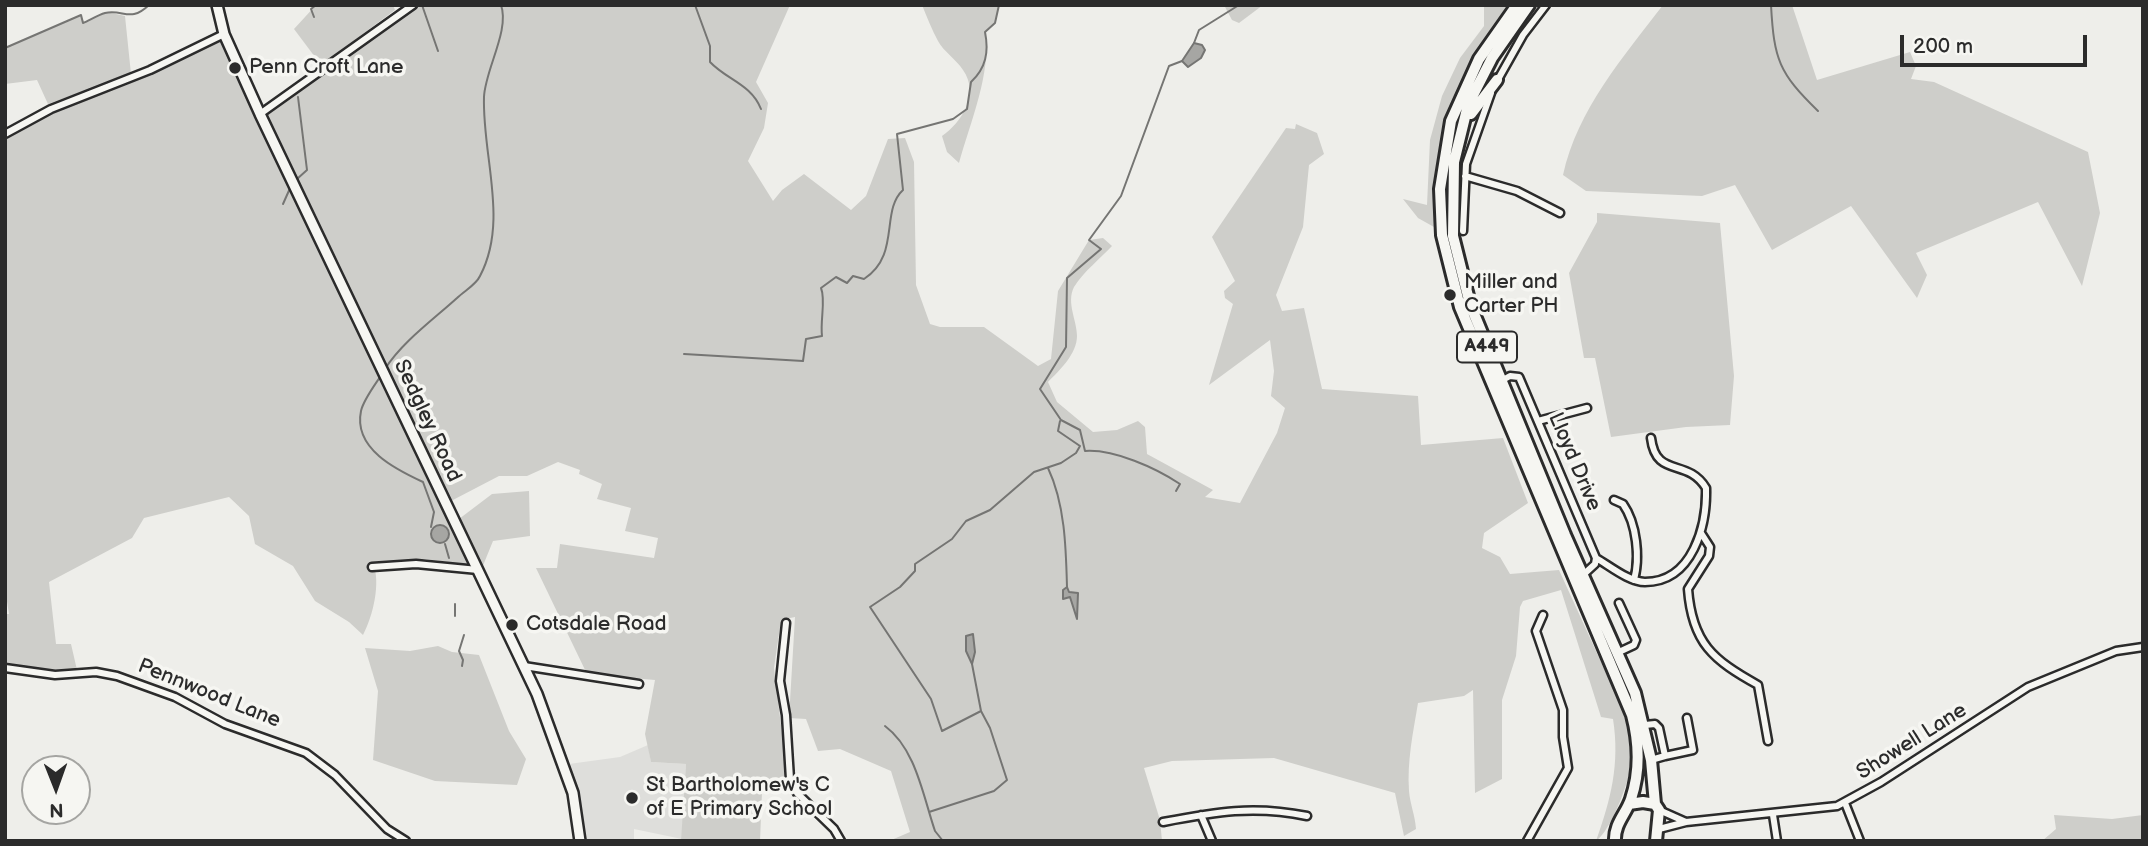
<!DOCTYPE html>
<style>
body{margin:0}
#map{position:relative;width:2148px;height:846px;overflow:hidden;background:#eeeeea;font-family:"Balsamiq Sans",sans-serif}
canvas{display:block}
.frame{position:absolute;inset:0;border:7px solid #2b2b2b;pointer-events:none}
.north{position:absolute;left:21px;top:755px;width:70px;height:70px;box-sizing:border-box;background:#f6f6f2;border:2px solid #a5a5a2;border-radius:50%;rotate:179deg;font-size:19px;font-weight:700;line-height:28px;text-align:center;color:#2b2b2b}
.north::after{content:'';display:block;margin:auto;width:24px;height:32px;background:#2b2b2b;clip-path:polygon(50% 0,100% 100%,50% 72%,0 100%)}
.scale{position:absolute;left:1900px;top:35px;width:187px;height:32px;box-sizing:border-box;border:4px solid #2b2b2b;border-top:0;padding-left:9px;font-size:21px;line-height:24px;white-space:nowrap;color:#2b2b2b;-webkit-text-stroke:5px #f6f6f2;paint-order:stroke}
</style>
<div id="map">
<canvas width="2148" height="846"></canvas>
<div class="frame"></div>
<div class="north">N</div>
<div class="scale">200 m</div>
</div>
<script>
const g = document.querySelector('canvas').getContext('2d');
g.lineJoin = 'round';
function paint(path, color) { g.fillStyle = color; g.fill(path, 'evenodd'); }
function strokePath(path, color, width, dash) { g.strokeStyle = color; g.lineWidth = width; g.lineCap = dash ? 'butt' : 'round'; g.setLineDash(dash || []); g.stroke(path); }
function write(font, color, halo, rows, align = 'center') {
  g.font = font + ' "Balsamiq Sans",sans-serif'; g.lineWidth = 7; g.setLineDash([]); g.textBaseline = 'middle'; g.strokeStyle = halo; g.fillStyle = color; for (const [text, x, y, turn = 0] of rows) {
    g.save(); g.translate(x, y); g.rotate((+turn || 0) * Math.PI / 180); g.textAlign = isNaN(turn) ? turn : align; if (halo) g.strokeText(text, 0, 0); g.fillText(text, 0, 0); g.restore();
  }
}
paint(new Path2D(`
 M 648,745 L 651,762 L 686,764 L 682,839 L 634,829 L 634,841 L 585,841 L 578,788 L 569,764 L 620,757 Z`), '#dededb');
paint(new Path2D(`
 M 316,5 L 393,5 L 395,10 L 321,65 L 294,29 Z
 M 422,5 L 790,5 L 756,82 L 768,103 L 764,128 L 748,161 L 773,201 L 782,190 L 804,174 L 851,210 L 866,196 L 888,139 L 905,138 L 914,162 L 916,285 L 930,324 L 940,327 L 984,327 L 1038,366 L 1051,359 L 1058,291 L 1089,240 L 1103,238 L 1112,246 C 1101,258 1083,272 1074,287 C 1066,303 1077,320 1077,336 C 1077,354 1059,371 1048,382 L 1057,402 L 1093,432 L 1117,430 L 1138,421 L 1145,427 L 1147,454 L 1213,490 L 1205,497 L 1240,503 L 1277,433 L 1285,408 L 1271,396 L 1274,371 L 1270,340 L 1209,385 L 1233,304 L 1225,298 L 1224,291 L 1235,281 L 1212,237 L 1286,128 L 1295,129 L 1296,124 L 1317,133 L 1324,154 L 1309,165 L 1303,227 L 1276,295 L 1282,311 L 1304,308 L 1322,389 L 1418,396 L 1421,445 L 1503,438 L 1528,503 L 1484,533 L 1482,548 L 1500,557 L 1510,574 L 1559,570 L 1622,708 C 1627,724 1632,740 1632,757 C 1632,776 1611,831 1596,841 C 1611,799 1620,764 1613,719 L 1601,717 L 1561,590 L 1523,601 L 1520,607 L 1516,656 L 1502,700 L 1502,779 L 1475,793 L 1473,690 L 1464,696 L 1418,703 C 1413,733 1407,761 1409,791 C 1410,804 1415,815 1416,829 L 1404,836 L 1395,793 L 1274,758 L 1172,761 L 1144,768 L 1160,820 L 1162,841 L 889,841 L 910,832 L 891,771 L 840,749 L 818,751 L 806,719 L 789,718 L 795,617 L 781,620 L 774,668 L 787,775 L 762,792 L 760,841 L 681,841 L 686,764 L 651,762 L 645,734 L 655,680 L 587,674 L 536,568 L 557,568 L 560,544 L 654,558 L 658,538 L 625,531 L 631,508 L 597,499 L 602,484 L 579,474 L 580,470 L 558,462 L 527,476 L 499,476 L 451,501 L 265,116 L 399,16 Z
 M 922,5 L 999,5 L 995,23 L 985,32 C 992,72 970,123 959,163 L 947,152 L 942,136 C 962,122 980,94 963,70 C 956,59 944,52 938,41 C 932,30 927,17 922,5 Z
 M 1224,5 L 1263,5 L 1239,23 L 1232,20 Z
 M 1484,5 L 1511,5 C 1473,55 1443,104 1437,167 C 1434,187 1435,207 1434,227 L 1418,218 L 1403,199 L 1427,205 L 1430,140 L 1442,96 L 1460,58 L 1484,26 Z
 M 1663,5 L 1792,5 L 1817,80 L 1910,52 L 1916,66 L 1911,79 L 1934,82 L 2088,152 L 2100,213 L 2082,286 L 2038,202 L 1916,253 L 1927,275 L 1917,298 L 1851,206 L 1772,250 L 1735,185 L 1702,196 L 1586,191 L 1563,175 C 1577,110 1624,56 1663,5 Z
 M 107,12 L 125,16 L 131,74 L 48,104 L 37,80 L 5,84 L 5,48 L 81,15 L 84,22 Z
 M 223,38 L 431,488 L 471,565 L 425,559 L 373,563 C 381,583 373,616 363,635 L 349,622 L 315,601 L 293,566 L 255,544 L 249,516 L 229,497 L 144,518 L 132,538 L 49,582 L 56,644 L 71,644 L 77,670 L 58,672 L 5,665 L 5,614 L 9,614 L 5,589 L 5,140 L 51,112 L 156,72 Z
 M 1597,213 L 1720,223 L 1734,376 L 1730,425 L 1686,427 L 1611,437 L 1595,358 L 1584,358 L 1569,273 L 1597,222 Z
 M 529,491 L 530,536 L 493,541 L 482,568 L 459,519 L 492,494 Z
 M 438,646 L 452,652 L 479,655 L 509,731 L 526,759 L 517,785 L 435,781 L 373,760 L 378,691 L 365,648 L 410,651 Z
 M 2054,815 L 2112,819 L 2143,815 L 2143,841 L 2042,841 L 2056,829 Z`), '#cececa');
const water = new Path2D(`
 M 1194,43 L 1202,45 L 1205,50 L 1201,58 L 1188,67 L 1182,61 Z
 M431 534a9 9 0 1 1 18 0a9 9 0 1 1-18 0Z
 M 1067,587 L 1069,592 L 1078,593 L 1077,619 L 1070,597 L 1063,599 L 1063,590 Z
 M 973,634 L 975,652 L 972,664 L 966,651 L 966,636 Z`);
paint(water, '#a6a6a3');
strokePath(water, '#757573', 2);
strokePath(new Path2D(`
 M 422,5 L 438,51
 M 695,5 L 710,46 L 710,62 C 727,80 751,84 761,109
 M 1771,5 C 1774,60 1779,73 1818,111
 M 314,17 L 311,9 L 316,5
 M 1194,43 L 1199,30 L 1239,5
 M 5,48 L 81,15 L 83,23 C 90,20 98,15 105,13 C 124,9 130,23 149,5
 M 297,179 L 307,170 L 298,97
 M 283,204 L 291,186
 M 684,354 L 803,361 L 806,339 L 822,336 C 820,320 826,300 821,288 L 836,277 L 847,283 L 853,276 L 864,279 C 901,255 880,211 903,190 L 897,134 L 953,119 L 967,109 L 971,82 C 986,68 989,52 985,32 L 995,23 L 999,5
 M 385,369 C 402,342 434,319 457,298 C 464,291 476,285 480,276 C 509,221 482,156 484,97 C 485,70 510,30 501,5
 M 380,377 C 374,386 363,401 361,411 C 353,449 397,470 423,482 L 434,512 L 431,527
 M 1048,468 C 1065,504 1066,548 1067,587
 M 1176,491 L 1180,484 C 1156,468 1114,449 1085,451 L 1080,430 L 1061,420 L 1040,389 L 1066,347 L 1067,278 L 1101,249 L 1089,240 L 1121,196 L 1169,66 L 1182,61
 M 445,544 L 449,558
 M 455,604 L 455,616
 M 972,664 L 981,711 L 942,731 L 931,699 L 870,607 L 900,587 L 915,571 L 915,564 L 952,539 L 966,521 L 990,510 L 1034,472 L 1061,463 L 1076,453 L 1080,446 L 1058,431 L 1060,421
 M 462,666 L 463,660 L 459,651 L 464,635
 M 885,726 C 916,749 923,796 935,831 L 943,841
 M 929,812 L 994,791 L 1007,780 L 990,728 L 981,711`), '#757573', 2);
const street = new Path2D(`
 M 1496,83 L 1523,35 L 1546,5
 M 260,114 L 413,5
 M 5,134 L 51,109 L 150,70 L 224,34
 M 1465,176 L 1517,191 L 1560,213
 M 1463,231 L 1466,164 L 1491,93
 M 1501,381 L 1510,376 L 1519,377 L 1596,558 L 1595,564 L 1583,575
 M 1538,421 L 1587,408
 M 1614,500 L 1623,504 C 1637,524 1640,558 1634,580
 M 1701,533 L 1710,547 L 1709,556 L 1688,589 C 1692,643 1713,660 1758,685 L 1768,741
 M 1596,558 C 1610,566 1629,582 1645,582 C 1693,582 1707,525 1706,488 C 1687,457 1656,479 1651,438
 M 372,567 L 416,564 L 478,570
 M 786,623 L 780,681 L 786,715 L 790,779 L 797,793 L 834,829 L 841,841
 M 1619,652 L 1634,645 L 1636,640 L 1619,603
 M 524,666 L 639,684
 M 5,668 L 55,675 L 96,672 L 117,676 L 175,697 L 225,724 L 306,753 L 335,775 L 387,829 L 406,841
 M 1645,725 L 1655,724 L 1659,728 L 1665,756 L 1651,760
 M 1665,756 L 1693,750 L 1687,718
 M 1845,803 L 1860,841
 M 1201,815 L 1212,841
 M 1773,815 L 1777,841
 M 1163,822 C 1216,812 1253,805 1307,816
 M 1686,822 L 1837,806 L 1881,782 L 2028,687 L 2116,651 L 2143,647
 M 1659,829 L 1686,822 L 1659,810
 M 1527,841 L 1568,768 L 1563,737 L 1563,710 L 1536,631 L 1543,615`);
const secondary = new Path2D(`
 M 217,5 L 224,34 L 260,114 L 537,694 L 573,793 L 580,841`);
const highway = new Path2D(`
 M 1517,5 L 1479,59 L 1451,121 L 1440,189 L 1442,235 L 1460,307 L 1632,715 C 1639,742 1640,772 1631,799 C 1626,814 1614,824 1615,841
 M 1529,5 L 1492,58 L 1468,105 L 1454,162 L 1453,236 L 1470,304 L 1565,535 L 1635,693 L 1651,760 L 1655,804 L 1659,810 L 1656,841
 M 1471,114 L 1497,80
 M 1629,804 L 1643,802 L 1655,804`);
strokePath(street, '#2b2b2b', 11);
strokePath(secondary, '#2b2b2b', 14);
strokePath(highway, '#2b2b2b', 16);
strokePath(street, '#f6f6f2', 6);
strokePath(secondary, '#f6f6f2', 9);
strokePath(highway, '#f6f6f2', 10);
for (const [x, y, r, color] of [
 [235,68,7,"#2b2b2b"],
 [1450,295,7,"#2b2b2b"],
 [512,625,7,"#2b2b2b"],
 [632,798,7,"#2b2b2b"]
]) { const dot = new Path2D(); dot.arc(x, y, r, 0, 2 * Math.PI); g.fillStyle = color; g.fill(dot); strokePath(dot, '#f6f6f2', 2.5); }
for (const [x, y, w] of [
 [1487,347,60]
]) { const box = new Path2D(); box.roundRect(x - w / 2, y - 15.5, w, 31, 5); g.fillStyle = '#f6f6f2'; g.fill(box); strokePath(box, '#2b2b2b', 2); }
write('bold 19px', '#2b2b2b', null, [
 ["A449",1487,347]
]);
write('21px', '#2b2b2b', '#f6f6f2', [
 ["Penn Croft Lane",249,68],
 ["Miller and",1464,283],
 ["Carter PH",1464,307],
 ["Cotsdale Road",526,625],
 ["St Bartholomew's C",646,786],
 ["of E Primary School",646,810]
], 'left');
write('21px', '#2b2b2b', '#f6f6f2', [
 ["Sedgley Road",427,421,65],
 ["Lloyd Drive",1574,462,67],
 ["Pennwood Lane",209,694,22],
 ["Showell Lane",1912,742,-32]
]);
</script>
